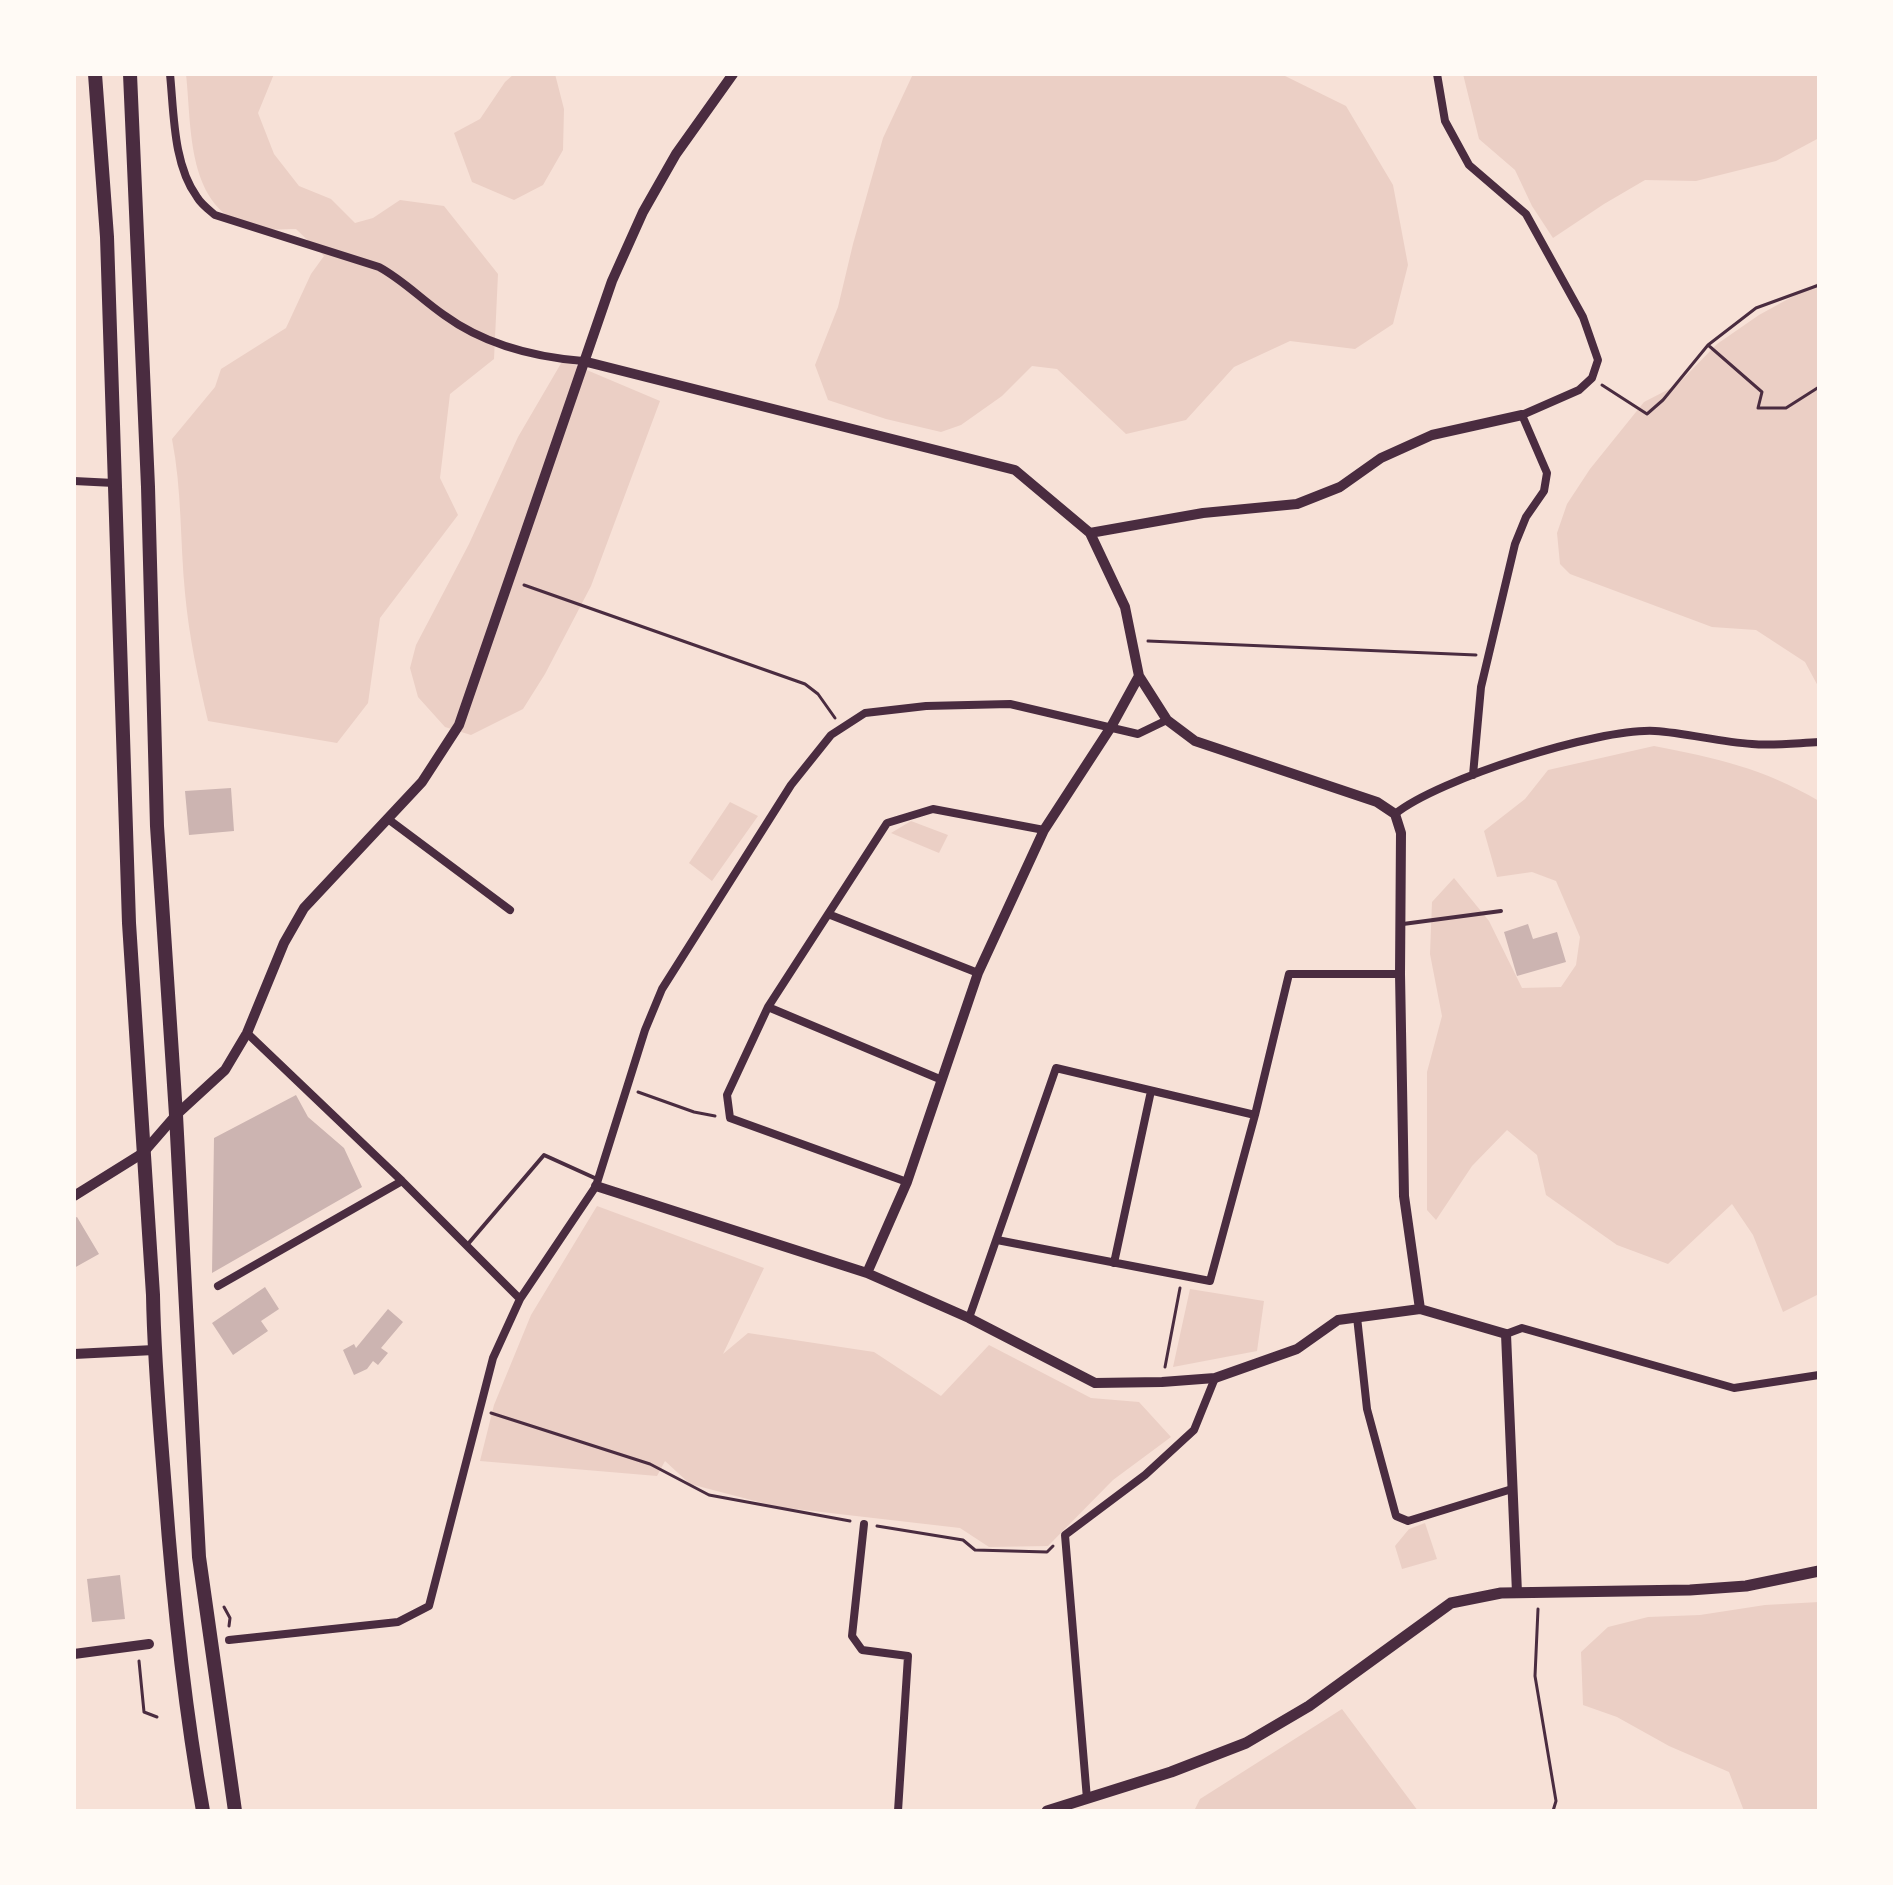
<!DOCTYPE html>
<style>
body{margin:0}
#map{position:relative;width:1893px;height:1885px;overflow:hidden;background:#f7e1d7;font-family:"IBM Plex Sans",sans-serif}
canvas{display:block}
.frame{position:absolute;inset:0;border:76px solid #fffaf5;pointer-events:none}
</style>
<div id="map">
<canvas width="1893" height="1885"></canvas>
<div class="frame"></div>
</div>
<script>
const g = document.querySelector('canvas').getContext('2d');
g.lineJoin = 'round';
function paint(path, color) { g.fillStyle = color; g.fill(path, 'evenodd'); }
function strokePath(path, color, width, dash) { g.strokeStyle = color; g.lineWidth = width; g.lineCap = dash ? 'butt' : 'round'; g.setLineDash(dash || []); g.stroke(path); }
paint(new Path2D(`
 M 186,74 L 274,74 L 258,113 L 274,154 L 299,186 L 331,199 L 355,223 L 373,218 L 400,200 L 444,206 L 498,274 L 494,359 L 450,394 L 440,478 L 458,515 L 380,618 L 368,703 L 337,743 L 208,721 C 198,678 189,637 185,593 C 180,541 182,490 172,439 L 215,387 L 221,369 L 286,328 L 311,274 L 324,256 L 296,229 C 282,229 265,231 252,227 C 186,210 192,128 186,74 Z
 M 514,74 L 555,74 L 564,109 L 563,150 L 543,185 L 514,200 L 472,182 L 454,133 L 480,119 L 505,82 Z
 M 913,74 L 1281,74 L 1346,106 L 1393,185 L 1408,265 L 1393,324 L 1355,349 L 1290,341 L 1234,367 L 1186,420 L 1126,434 L 1057,369 L 1032,366 L 1002,396 L 961,425 L 941,432 L 886,419 L 828,400 L 815,365 L 838,307 L 853,244 L 883,138 Z
 M 1463,74 L 1819,74 L 1819,138 L 1776,161 L 1696,181 L 1645,180 L 1604,204 L 1553,238 L 1532,206 L 1515,170 L 1479,139 Z
 M 1819,282 L 1819,688 L 1805,662 L 1756,630 L 1712,627 L 1570,574 L 1560,564 L 1557,533 L 1567,504 L 1590,469 L 1644,402 L 1677,385 L 1717,344 L 1759,315 Z
 M 563,360 L 660,401 L 591,586 L 545,674 L 523,709 L 471,735 L 445,727 L 418,697 L 410,668 L 416,645 L 469,544 L 518,437 Z
 M 1654,746 C 1716,758 1763,768 1819,801 L 1819,1294 L 1783,1312 L 1753,1235 L 1732,1204 L 1668,1264 L 1617,1245 L 1546,1195 L 1537,1155 L 1507,1130 L 1472,1166 L 1436,1220 L 1427,1210 L 1427,1072 L 1442,1016 L 1430,954 L 1432,902 L 1454,878 L 1489,921 L 1522,988 L 1561,987 L 1576,965 L 1580,937 L 1556,881 L 1532,872 L 1497,877 L 1484,831 L 1525,799 L 1548,770 Z
 M 730,802 L 758,816 L 712,881 L 689,863 Z
 M 911,821 L 948,835 L 939,853 L 891,833 Z
 M 597,1206 L 764,1268 L 723,1354 L 748,1333 L 874,1352 L 941,1396 L 989,1345 L 1091,1398 L 1139,1402 L 1171,1437 L 1113,1480 L 1048,1546 L 989,1547 L 960,1528 L 778,1507 L 690,1484 L 665,1461 L 657,1476 L 480,1461 L 494,1405 L 531,1315 Z
 M 1190,1289 L 1264,1301 L 1257,1351 L 1173,1367 Z
 M 1425,1523 L 1437,1559 L 1402,1569 L 1395,1546 L 1409,1529 Z
 M 1819,1602 L 1819,1811 L 1744,1811 L 1729,1772 L 1669,1746 L 1617,1717 L 1583,1705 L 1581,1652 L 1608,1627 L 1648,1617 L 1700,1615 L 1765,1605 Z
 M 1342,1709 L 1418,1811 L 1194,1811 L 1200,1799 Z`), '#ebcfc5');
paint(new Path2D(`
 M 231,788 L 234,831 L 189,835 L 185,791 Z
 M 1528,924 L 1533,939 L 1557,932 L 1566,962 L 1517,976 L 1504,932 Z
 M 296,1095 L 308,1117 L 344,1148 L 362,1187 L 212,1273 L 214,1138 Z
 M 77,1217 L 99,1254 L 74,1268 L 74,1218 Z
 M 265,1287 L 279,1309 L 261,1321 L 268,1331 L 233,1355 L 212,1323 Z
 M 388,1309 L 403,1322 L 381,1348 L 388,1353 L 378,1365 L 373,1361 L 367,1369 L 354,1375 L 343,1350 L 354,1344 L 356,1348 Z
 M 120,1575 L 125,1619 L 92,1622 L 87,1579 Z`), '#ccb4b1');
strokePath(new Path2D(`
 M 1708,345 L 1762,392 L 1758,408 L 1786,408 L 1819,387
 M 1602,385 L 1647,414 L 1663,400 L 1708,345 L 1756,308 L 1819,285
 M 524,585 L 805,684 L 818,694 L 835,718
 M 1148,641 L 1476,655
 M 638,1092 L 694,1112 L 715,1116
 M 1165,1367 L 1180,1288
 M 491,1413 L 650,1464 L 709,1495 L 850,1521
 M 877,1526 L 963,1540 L 975,1550 L 1047,1552 L 1053,1546
 M 224,1607 L 230,1618 L 229,1626
 M 1538,1609 L 1535,1676 L 1556,1801 L 1553,1811
 M 139,1661 L 144,1712 L 157,1717`), '#4a2c40', 3);
strokePath(new Path2D(`
 M 1403,924 L 1501,911
 M 468,1244 L 544,1155 L 597,1179`), '#4a2c40', 4);
strokePath(new Path2D(`
 M 170,74 C 174,113 173,164 197,197 C 201,204 209,210 215,215 L 379,267 C 403,280 421,299 444,315 C 485,345 533,357 583,361
 M 1437,74 L 1445,121 L 1469,165 L 1526,214 L 1583,317 L 1598,360 L 1592,378 L 1579,390 L 1522,415 L 1547,473 L 1544,491 L 1526,517 L 1515,544 L 1481,687 L 1473,775
 M 74,481 L 114,483
 M 1395,814 C 1438,779 1598,728 1655,731 C 1687,733 1719,742 1752,744 C 1774,746 1797,743 1819,742
 M 388,819 L 510,910
 M 828,914 L 978,973
 M 768,1007 L 942,1080
 M 247,1033 L 402,1181 L 520,1299
 M 907,1182 L 730,1118 L 727,1095 L 768,1007 L 887,823 L 933,809 L 1044,830
 M 997,1240 L 1210,1281 L 1255,1115 L 1289,974 L 1400,974
 M 1114,1263 L 1151,1091
 M 218,1286 L 402,1181
 M 1357,1317 L 1367,1409 L 1396,1516 L 1408,1521 L 1512,1489
 M 969,1318 L 1056,1068 L 1255,1115
 M 1506,1334 L 1522,1328 L 1734,1388 L 1819,1375
 M 864,1524 L 852,1636 L 862,1650 L 908,1656 L 898,1811
 M 229,1640 L 398,1622 L 429,1606 L 493,1358 L 520,1299 L 596,1186 L 645,1030 L 662,989 L 791,785 L 831,735 L 865,713 L 926,706 L 1010,704 L 1138,734 L 1167,720
 M 1087,1799 L 1065,1535 L 1145,1475 L 1194,1430 L 1215,1378`), '#4a2c40', 8);
strokePath(new Path2D(`
 M 583,361 L 1015,470 L 1090,533 L 1125,607 L 1139,676 L 1167,720 L 1195,741 L 1377,802 L 1395,814 L 1401,833 L 1400,974 L 1404,1196 L 1420,1309 L 1506,1334 L 1517,1593
 M 1090,533 L 1203,513 L 1297,504 L 1340,487 L 1381,458 L 1432,435 L 1522,415
 M 596,1186 L 867,1273 L 969,1318 L 1095,1383 L 1162,1382 L 1215,1378 L 1297,1349 L 1338,1320 L 1420,1309
 M 74,1196 L 143,1153 L 176,1115 L 225,1070 L 247,1033 L 284,943 L 304,908 L 422,782 L 459,725 L 612,281 L 643,212 L 676,154 L 733,74
 M 867,1273 L 907,1182 L 978,973 L 1044,830 L 1111,727 L 1139,676
 M 74,1354 L 154,1350
 M 74,1654 L 149,1644`), '#4a2c40', 10);
strokePath(new Path2D(`
 M 1047,1811 L 1171,1772 L 1246,1743 L 1309,1706 L 1451,1603 L 1501,1593 L 1690,1590 L 1746,1586 L 1819,1571`), '#4a2c40', 11);
strokePath(new Path2D(`
 M 95,74 L 107,237 L 129,923 L 153,1295 C 154,1360 160,1425 165,1490 C 173,1598 184,1705 203,1811
 M 130,74 L 148,487 L 157,826 L 176,1115 L 199,1557 L 235,1811`), '#4a2c40', 14);
</script>
